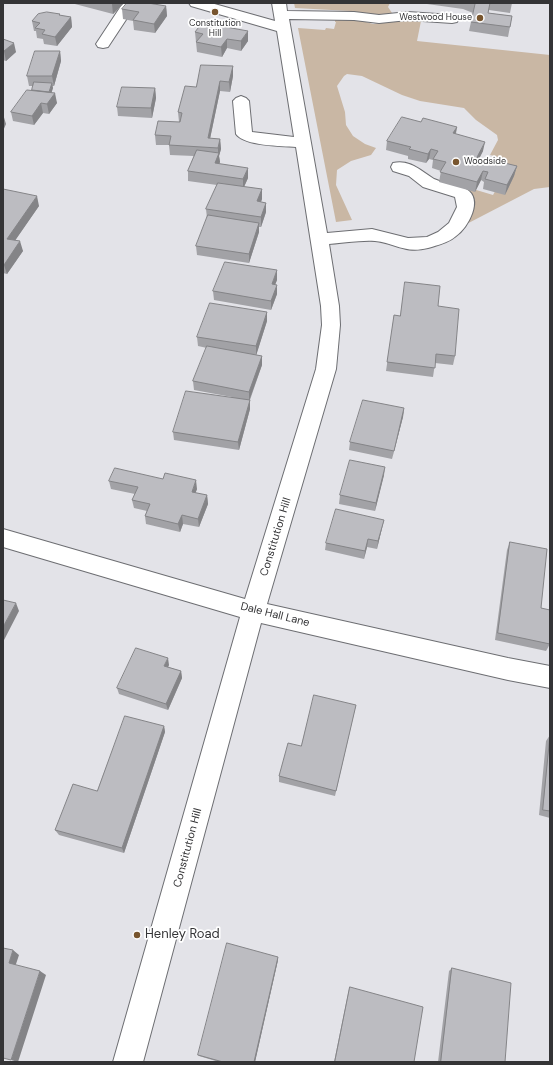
<!DOCTYPE html>
<style>
body{margin:0}
#map{position:relative;width:553px;height:1065px;overflow:hidden;background:#e3e3e8;font-family:"DM Sans",sans-serif}
canvas{display:block}
.frame{position:absolute;inset:0;border:4px solid #343436;pointer-events:none}
</style>
<div id="map">
<canvas width="553" height="1065"></canvas>
<div class="frame"></div>
</div>
<script>
const g = document.querySelector('canvas').getContext('2d');
g.lineJoin = 'round';
function paint(path, color) { g.fillStyle = color; g.fill(path, 'evenodd'); }
function strokePath(path, color, width, dash) { g.strokeStyle = color; g.lineWidth = width; g.lineCap = dash ? 'butt' : 'round'; g.setLineDash(dash || []); g.stroke(path); }
function write(font, color, halo, rows, align = 'center') {
  g.font = font + ' "DM Sans",sans-serif'; g.lineWidth = 3.5; g.setLineDash([]); g.textBaseline = 'middle'; g.strokeStyle = halo; g.fillStyle = color; for (const [text, x, y, turn = 0] of rows) {
    g.save(); g.translate(x, y); g.rotate((+turn || 0) * Math.PI / 180); g.textAlign = isNaN(turn) ? turn : align; if (halo) g.strokeText(text, 0, 0); g.fillText(text, 0, 0); g.restore();
  }
}
paint(new Path2D(`
 M 294,3 L 390,3 L 388,7 L 392,13 L 387,17 L 377,18 L 350,11 L 295,8 Z
 M 349,17 L 373,24 L 408,20 L 421,21 L 417,41 L 550,55 L 550,187 L 534,189 L 457,229 L 465,201 L 467,185 L 473,189 L 493,195 L 503,177 L 475,164 L 479,164 L 487,160 L 495,162 L 498,157 L 490,155 L 498,140 L 497,135 L 476,120 L 464,108 L 420,101 L 402,95 L 362,76 L 347,74 L 344,76 L 337,86 L 345,112 L 346,125 L 353,136 L 365,144 L 376,148 L 371,155 L 351,161 L 337,170 L 336,185 L 352,220 L 336,222 L 298,28 L 325,30 L 326,28 L 334,29 L 336,22 L 335,22 L 335,19 Z`), '#c9b7a4');
const minor = new Path2D(`
 M 123,3 L 137,3 L 108,47 L 103,48 L 98,47 L 96,44 Z
 M 189,3 L 211,3 L 275,21 L 272,3 L 286,3 L 287,11 L 354,12 L 379,15 L 408,12 L 452,15 L 457,16 L 459,19 L 457,22 L 452,23 L 408,20 L 379,23 L 354,20 L 289,19 L 327,233 L 372,229 L 408,238 L 427,237 L 438,232 L 449,223 L 457,207 L 455,197 L 423,187 L 409,176 L 393,171 L 391,167 L 393,163 C 410,159 421,171 434,179 C 444,184 457,183 466,189 C 484,199 468,228 456,236 C 448,243 438,245 428,248 C 405,254 395,243 375,241 C 360,240 344,243 329,244 L 339,306 L 340,325 L 336,369 L 267,604 L 508,658 L 550,666 L 550,688 L 508,680 L 261,623 L 143,1062 L 113,1062 L 240,617 L 3,547 L 3,529 L 245,599 L 316,369 L 322,325 L 321,306 L 296,147 C 282,146 244,146 236,134 L 233,101 L 236,98 L 241,96 L 246,98 L 249,101 L 252,132 L 294,137 L 277,31 L 191,6 Z`);
strokePath(minor, '#6d6e72', 2);
paint(minor, '#fff');
paint(new Path2D(`
 M 71,3 L 124,3 L 113,14 Z
 M 427,3 L 512,3 L 510,13 L 489,10 L 488,13 L 512,16 L 508,37 L 469,31 L 473,13 L 463,9 L 427,4 Z
 M 166,6 L 167,16 L 155,33 L 134,30 L 133,21 L 123,19 L 122,9 Z
 M 60,16 L 71,17 L 72,27 L 57,46 L 44,44 L 43,39 L 37,38 L 36,31 L 34,31 L 32,21 Z
 M 229,23 L 229,27 L 248,41 L 241,51 L 227,48 L 222,57 L 197,52 L 195,32 L 210,25 Z
 M 3,39 L 16,52 L 6,61 L 3,60 Z
 M 60,51 L 61,61 L 54,86 L 52,86 L 53,88 L 51,92 L 57,103 L 49,114 L 43,113 L 34,125 L 13,121 L 11,112 L 32,90 L 33,86 L 29,86 L 27,76 Z
 M 233,66 L 233,76 L 230,92 L 220,91 L 210,139 L 220,139 L 221,149 L 219,156 L 220,162 L 219,164 L 248,178 L 244,187 L 262,189 L 262,199 L 261,202 L 266,203 L 266,212 L 261,227 L 259,227 L 259,232 L 249,263 L 197,255 L 196,246 L 207,218 L 206,209 L 217,185 L 188,181 L 188,171 L 194,156 L 170,155 L 169,145 L 156,145 L 155,135 L 179,122 L 178,112 L 196,87 Z
 M 155,88 L 156,98 L 152,118 L 118,116 L 117,107 Z
 M 421,122 L 457,127 L 456,134 L 483,151 L 477,162 L 485,164 L 517,166 L 514,176 L 505,195 L 483,189 L 484,182 L 481,180 L 475,192 L 439,182 L 441,171 L 432,168 L 433,160 L 429,159 L 426,163 L 408,159 L 408,156 L 386,150 L 387,141 Z
 M 3,189 L 39,206 L 15,240 L 23,251 L 7,274 L 3,273 Z
 M 277,280 L 275,284 L 277,294 L 271,310 L 214,300 L 213,291 Z
 M 438,306 L 455,356 L 453,365 L 435,363 L 433,377 L 386,371 L 394,315 L 400,316 Z
 M 267,312 L 267,321 L 256,355 L 262,356 L 262,365 L 250,400 L 250,409 L 239,450 L 174,440 L 173,432 L 232,397 L 194,390 L 193,381 L 207,348 L 198,346 L 197,337 Z
 M 404,408 L 403,417 L 392,459 L 349,450 L 350,442 Z
 M 384,475 L 375,511 L 339,504 L 340,495 Z
 M 109,481 L 197,489 L 195,493 L 207,495 L 208,504 L 199,527 L 183,524 L 180,532 L 146,524 L 145,516 L 147,511 L 134,508 L 132,500 L 135,494 L 111,489 Z
 M 384,520 L 382,528 L 377,549 L 367,547 L 364,559 L 325,550 L 326,543 Z
 M 510,542 L 541,608 L 550,644 L 546,651 L 495,640 L 507,550 Z
 M 169,665 L 168,667 L 181,671 L 182,678 L 168,710 L 119,694 L 117,688 Z
 M 356,705 L 335,796 L 279,782 L 279,776 L 301,746 Z
 M 164,726 L 165,732 L 124,853 L 59,835 L 55,830 L 97,791 Z
 M 550,735 L 550,818 L 539,815 L 546,741 Z
 M 278,957 L 278,960 L 255,1062 L 219,1062 L 199,1056 L 198,1055 Z
 M 452,968 L 505,1062 L 438,1062 L 449,971 Z
 M 350,987 L 414,1062 L 334,1062 L 349,989 Z`), '#a2a2a6');
paint(new Path2D(`
 M 113,3 L 124,3 L 113,14 L 112,4 Z
 M 166,6 L 167,16 L 155,33 L 154,24 Z
 M 71,17 L 72,27 L 57,46 L 55,37 Z
 M 248,31 L 248,41 L 241,51 L 241,41 Z
 M 227,39 L 227,48 L 222,57 L 221,47 Z
 M 14,43 L 16,52 L 6,61 L 4,51 Z
 M 60,51 L 61,61 L 54,86 L 52,76 Z
 M 233,66 L 233,76 L 230,92 L 229,82 Z
 M 220,81 L 220,91 L 208,148 L 208,138 Z
 M 52,83 L 53,88 L 50,98 L 49,93 Z
 M 155,88 L 156,98 L 152,118 L 151,108 Z
 M 55,93 L 57,103 L 49,114 L 47,104 Z
 M 41,103 L 43,113 L 34,125 L 32,116 Z
 M 3,114 L 6,124 L 3,131 Z
 M 457,127 L 455,136 L 453,133 Z
 M 220,139 L 221,149 L 219,156 L 220,162 L 215,173 L 215,163 L 218,154 L 218,148 Z
 M 485,142 L 483,151 L 473,171 L 475,161 Z
 M 431,149 L 429,159 L 426,163 L 428,154 Z
 M 517,166 L 514,176 L 505,195 L 507,185 Z
 M 248,168 L 248,178 L 243,189 L 243,179 Z
 M 483,171 L 481,180 L 475,192 L 477,182 Z
 M 262,189 L 262,199 L 257,211 L 257,201 Z
 M 37,196 L 39,206 L 10,248 L 7,239 Z
 M 266,203 L 266,212 L 261,227 L 261,217 Z
 M 259,223 L 259,232 L 249,263 L 249,254 Z
 M 20,241 L 23,251 L 7,274 L 4,265 Z
 M 277,270 L 277,280 L 272,293 L 272,284 Z
 M 277,285 L 277,294 L 271,310 L 271,301 Z
 M 267,312 L 267,321 L 256,356 L 256,346 Z
 M 262,356 L 262,365 L 249,401 L 249,392 Z
 M 250,400 L 250,409 L 239,450 L 238,442 Z
 M 404,408 L 403,417 L 392,459 L 394,451 Z
 M 385,467 L 384,475 L 375,511 L 376,503 Z
 M 196,480 L 197,489 L 193,500 L 192,492 Z
 M 207,495 L 208,504 L 199,527 L 198,519 Z
 M 182,515 L 183,524 L 180,532 L 178,524 Z
 M 384,520 L 382,528 L 377,549 L 378,541 Z
 M 368,539 L 367,547 L 364,559 L 365,551 Z
 M 16,603 L 19,611 L 3,642 L 3,627 Z
 M 168,658 L 169,665 L 165,673 L 164,666 Z
 M 181,671 L 182,678 L 168,710 L 166,704 Z
 M 164,726 L 165,732 L 124,853 L 122,848 Z
 M 13,950 L 19,955 L 15,967 L 9,963 Z
 M 278,957 L 278,960 L 255,1062 L 254,1062 Z
 M 40,971 L 46,975 L 18,1062 L 11,1060 Z`), '#848487');
const building = new Path2D(`
 M 127,3 L 148,3 L 166,6 L 154,24 L 133,20 L 139,12 L 122,9 Z
 M 473,3 L 490,3 L 488,13 L 512,16 L 510,27 L 471,22 L 475,4 Z
 M 47,12 L 60,14 L 59,15 L 71,17 L 55,37 L 42,34 L 45,30 L 35,28 L 40,23 L 32,21 L 38,14 Z
 M 214,20 L 229,23 L 226,27 L 248,31 L 241,41 L 227,39 L 221,47 L 196,42 L 203,34 L 195,32 L 202,23 L 210,25 Z
 M 3,39 L 14,43 L 4,51 L 3,51 Z
 M 35,51 L 60,51 L 52,76 L 27,76 Z
 M 201,65 L 233,66 L 229,82 L 220,81 L 208,138 L 220,139 L 218,148 L 169,145 L 171,136 L 155,135 L 158,121 L 180,122 L 182,113 L 178,112 L 185,86 L 196,87 Z
 M 34,82 L 52,83 L 49,92 L 32,90 Z
 M 122,87 L 155,88 L 151,108 L 117,107 Z
 M 27,90 L 55,93 L 47,104 L 41,103 L 32,116 L 11,112 Z
 M 402,117 L 421,122 L 423,118 L 457,127 L 453,133 L 485,142 L 475,161 L 485,164 L 488,159 L 517,166 L 507,185 L 485,179 L 488,172 L 483,171 L 477,182 L 440,172 L 446,162 L 433,159 L 438,151 L 431,149 L 428,154 L 409,149 L 411,147 L 387,141 Z
 M 197,150 L 219,153 L 215,163 L 248,168 L 243,179 L 188,171 Z
 M 218,183 L 262,189 L 257,201 L 266,203 L 261,217 L 206,209 Z
 M 3,189 L 37,196 L 7,239 L 20,241 L 4,265 L 3,265 Z
 M 208,215 L 259,223 L 249,254 L 196,246 Z
 M 225,262 L 277,270 L 272,284 L 277,285 L 271,301 L 213,291 Z
 M 405,282 L 440,286 L 438,306 L 459,309 L 455,356 L 436,354 L 435,368 L 387,362 L 394,315 L 400,316 Z
 M 210,303 L 267,312 L 256,346 L 197,337 Z
 M 207,346 L 262,356 L 249,392 L 193,381 Z
 M 186,391 L 250,400 L 238,442 L 173,432 Z
 M 363,400 L 404,408 L 394,451 L 350,442 Z
 M 350,460 L 385,467 L 376,503 L 340,495 Z
 M 115,468 L 163,479 L 165,473 L 196,480 L 192,492 L 207,495 L 198,519 L 182,515 L 178,524 L 145,516 L 150,504 L 132,500 L 138,487 L 109,481 Z
 M 336,509 L 384,520 L 378,541 L 368,539 L 365,551 L 326,543 Z
 M 510,542 L 547,549 L 541,608 L 550,610 L 550,644 L 498,633 Z
 M 3,600 L 16,603 L 3,627 Z
 M 136,648 L 168,658 L 164,666 L 181,671 L 166,704 L 117,688 Z
 M 314,695 L 356,705 L 336,791 L 279,776 L 288,743 L 301,746 Z
 M 125,716 L 164,726 L 122,848 L 55,830 L 73,784 L 97,791 Z
 M 550,735 L 550,811 L 543,810 Z
 M 227,943 L 278,957 L 254,1062 L 223,1062 L 198,1055 Z
 M 3,948 L 13,950 L 9,963 L 40,971 L 11,1060 L 3,1058 Z
 M 452,968 L 511,983 L 505,1062 L 441,1062 Z
 M 350,987 L 423,1007 L 414,1062 L 335,1062 Z`);
paint(building, '#bcbcc1');
strokePath(building, '#848487', 1);
for (const [x, y, r, color] of [
 [215,12,4,"#78552e"],
 [480,18,4,"#78552e"],
 [456,162,4,"#78552e"],
 [137,935,4,"#78552e"]
]) { const dot = new Path2D(); dot.arc(x, y, r, 0, 2 * Math.PI); g.fillStyle = color; g.fill(dot); strokePath(dot, '#fff', 1.5); }
write('9px', '#343436', '#fff', [
 ["Westwood House",472,18],
 ["Constitution",215,24,"center"],
 ["Hill",215,34,"center"],
 ["Woodside",464,162,"left"]
], 'right');
write('11px', '#343436', '#fff', [
 ["Constitution Hill",276,537,-73],
 ["Dale Hall Lane",275,615,14],
 ["Constitution Hill",188,848,-75]
]);
write('13px', '#343436', '#fff', [
 ["Henley Road",145,935]
], 'left');
</script>
